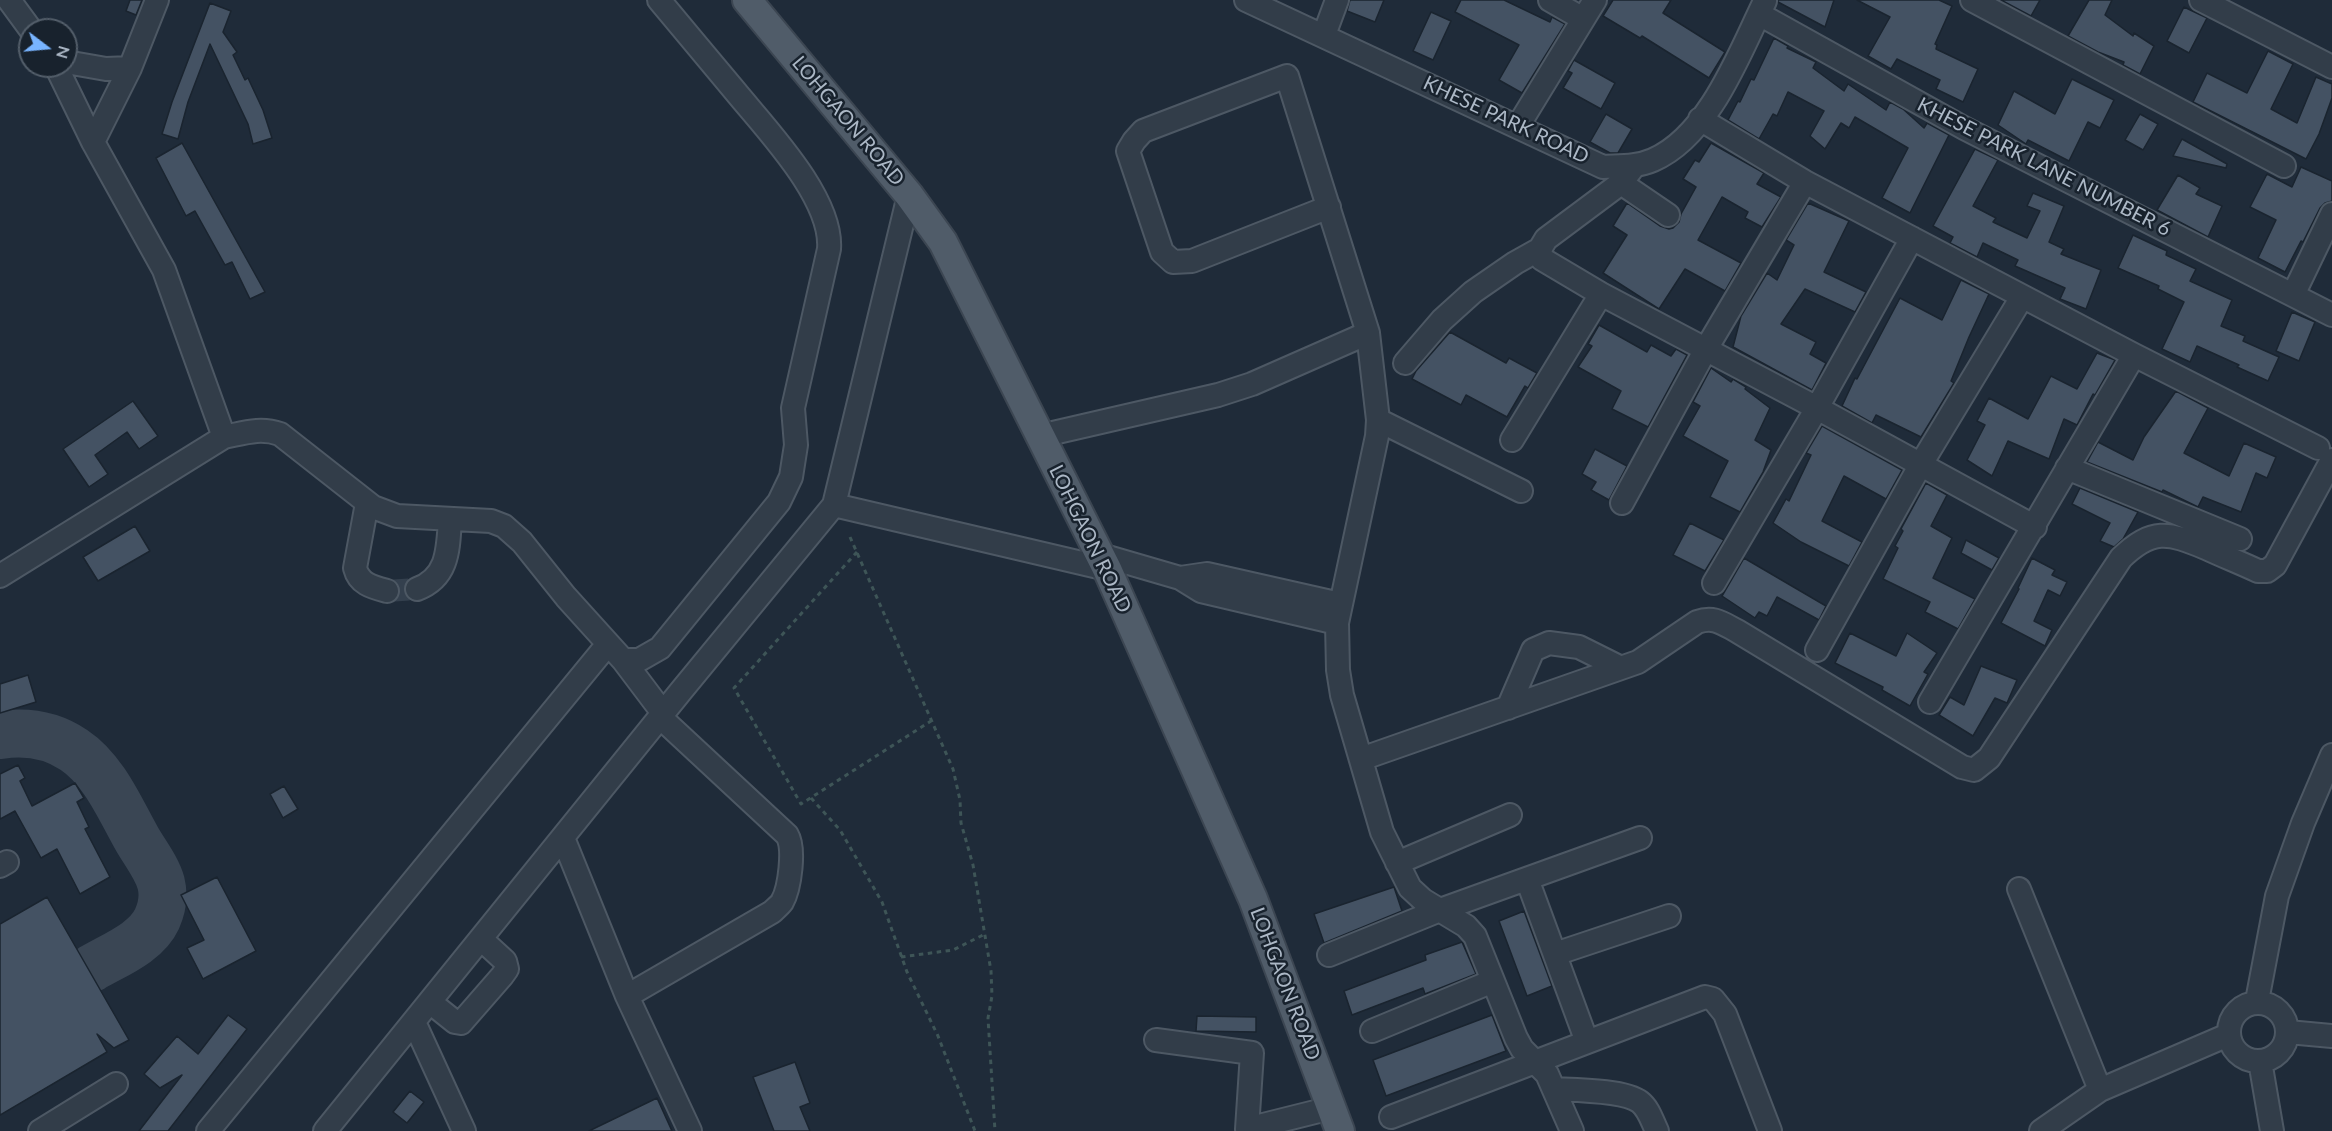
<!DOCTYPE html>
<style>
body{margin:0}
#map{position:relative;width:2332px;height:1131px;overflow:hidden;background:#1f2b39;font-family:Lato,sans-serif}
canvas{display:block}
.north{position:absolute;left:18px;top:18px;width:60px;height:60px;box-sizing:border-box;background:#18222d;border:2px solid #535e6a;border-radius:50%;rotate:106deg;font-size:16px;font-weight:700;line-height:24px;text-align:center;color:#acb8c6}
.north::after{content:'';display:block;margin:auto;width:21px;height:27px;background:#78b4ff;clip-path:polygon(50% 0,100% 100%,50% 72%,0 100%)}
</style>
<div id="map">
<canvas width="2332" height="1131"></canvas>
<div class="north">N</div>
</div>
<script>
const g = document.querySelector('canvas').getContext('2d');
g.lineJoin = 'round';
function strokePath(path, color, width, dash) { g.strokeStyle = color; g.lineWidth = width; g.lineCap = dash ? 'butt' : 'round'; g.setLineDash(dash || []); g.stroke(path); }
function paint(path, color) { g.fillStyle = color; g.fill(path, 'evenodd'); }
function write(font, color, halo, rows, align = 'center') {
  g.font = font + ' Lato,sans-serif'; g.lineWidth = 5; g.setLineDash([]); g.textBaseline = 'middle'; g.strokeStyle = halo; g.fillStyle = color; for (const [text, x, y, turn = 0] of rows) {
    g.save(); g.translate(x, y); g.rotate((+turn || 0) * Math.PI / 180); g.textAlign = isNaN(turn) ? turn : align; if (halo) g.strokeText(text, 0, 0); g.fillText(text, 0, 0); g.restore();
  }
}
strokePath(new Path2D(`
 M 0,735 C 26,731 52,735 74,750 C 104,770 120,809 137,839 C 145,853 157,868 161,883 C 164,895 162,908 157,919 C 146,943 114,955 92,968`), '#3a4654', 48);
const building = new Path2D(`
 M 130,0 L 142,0 L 136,15 L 126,11 Z
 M 1350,0 L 1384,0 L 1375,22 L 1347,11 Z
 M 1461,0 L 1504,0 L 1550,22 L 1552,17 L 1565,24 L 1522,93 L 1499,80 L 1519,45 L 1455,12 Z
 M 1613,0 L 1671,0 L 1663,13 L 1725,52 L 1709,78 L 1642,36 L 1640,38 L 1603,16 Z
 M 1778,0 L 1834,0 L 1825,27 L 1778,2 Z
 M 1857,0 L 1939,0 L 1952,6 L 1935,44 L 1937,45 L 1936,49 L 1978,69 L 1963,102 L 1936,89 L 1940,80 L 1897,59 L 1891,69 L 1868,56 L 1890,17 Z
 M 2001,0 L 2040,0 L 2031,16 Z
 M 2089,0 L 2112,0 L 2105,15 L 2133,36 L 2134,33 L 2154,46 L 2140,74 L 2123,65 L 2124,62 L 2098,52 L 2068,36 Z
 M 210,3 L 231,11 L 223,32 L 237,52 L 233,55 L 245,80 L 248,78 L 263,110 L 272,138 L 253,144 L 248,124 L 210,44 L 188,102 L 178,139 L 162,134 L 172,102 Z
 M 2184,7 L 2207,18 L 2189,53 L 2167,41 Z
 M 1431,12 L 1451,21 L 1433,60 L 1413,51 Z
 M 1774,38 L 1788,46 L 1787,48 L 1816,62 L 1813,68 L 1844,91 L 1848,84 L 1886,110 L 1890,102 L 1903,109 L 1924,128 L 1927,123 L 1949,135 L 1910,213 L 1882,198 L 1908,148 L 1855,117 L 1849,128 L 1841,123 L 1825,149 L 1810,136 L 1824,111 L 1788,92 L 1777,116 L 1773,114 L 1759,139 L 1728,120 L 1738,101 L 1740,102 L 1751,79 L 1754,80 Z
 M 2268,51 L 2293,64 L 2271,109 L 2297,123 L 2316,77 L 2332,84 L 2332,98 L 2319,134 L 2306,159 L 2193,102 L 2207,73 L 2247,93 Z
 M 1574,60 L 1615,83 L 1601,109 L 1563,88 L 1572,73 L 1568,71 Z
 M 2072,79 L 2114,100 L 2100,128 L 2088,122 L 2069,161 L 2028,140 L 2026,144 L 1998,125 L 2014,91 L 2055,114 Z
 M 1606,114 L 1632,129 L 1618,153 L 1610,153 L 1590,142 Z
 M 2140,114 L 2158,124 L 2143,150 L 2125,140 Z
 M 2182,139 L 2227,164 L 2226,168 L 2173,156 Z
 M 182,143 L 265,292 L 250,299 L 232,262 L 225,265 L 195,211 L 186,216 L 156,158 Z
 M 1711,143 L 1764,173 L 1757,184 L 1781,197 L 1762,227 L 1745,218 L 1748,212 L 1722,197 L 1698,240 L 1741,263 L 1725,291 L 1685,269 L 1659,309 L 1603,273 L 1627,235 L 1613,226 L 1627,203 L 1660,226 L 1669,229 L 1673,228 L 1679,222 L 1681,214 L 1696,187 L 1683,179 L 1695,160 L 1699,162 Z
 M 1975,149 L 1998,160 L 1973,206 L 1996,218 L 1993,222 L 2027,238 L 2040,211 L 2027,206 L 2033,193 L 2064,206 L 2049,242 L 2064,249 L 2061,254 L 2101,270 L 2086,309 L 2060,299 L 2065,288 L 2015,266 L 2018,260 L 1983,243 L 1977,257 L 1950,243 L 1953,237 L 1933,226 Z
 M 2301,167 L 2332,181 L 2332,201 L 2325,203 L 2320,208 L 2303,242 L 2301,241 L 2285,272 L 2258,258 L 2276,220 L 2250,207 L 2267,174 L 2292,187 Z
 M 2178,175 L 2200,188 L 2196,194 L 2222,206 L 2208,237 L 2157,210 Z
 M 1808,203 L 1849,221 L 1824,272 L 1866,292 L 1855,312 L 1805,289 L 1781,324 L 1816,342 L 1810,354 L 1826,363 L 1812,390 L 1733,347 L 1741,316 L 1767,273 L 1777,280 L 1794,245 L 1786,240 Z
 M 2133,235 L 2167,251 L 2166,255 L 2196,269 L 2190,281 L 2232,300 L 2221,326 L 2245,336 L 2243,341 L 2279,357 L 2268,381 L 2237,367 L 2239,365 L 2197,346 L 2190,362 L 2162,349 L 2184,302 L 2158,289 L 2159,286 L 2118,268 Z
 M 1961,280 L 1989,294 L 1969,337 L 1951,381 L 1954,383 L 1921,437 L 1876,415 L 1872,423 L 1842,406 L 1855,378 L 1857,379 L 1900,298 L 1942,320 Z
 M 2292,312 L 2315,322 L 2299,361 L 2276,351 Z
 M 1599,325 L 1647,352 L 1651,345 L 1671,356 L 1676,349 L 1687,355 L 1648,427 L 1612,409 L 1621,391 L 1578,367 L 1592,346 L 1588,344 Z
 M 1450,332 L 1506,363 L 1509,358 L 1537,373 L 1528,388 L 1525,386 L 1507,417 L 1466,395 L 1461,405 L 1412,379 L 1416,371 Z
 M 2097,353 L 2115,360 L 2095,395 L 2093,394 L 2077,425 L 2064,419 L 2049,459 L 2008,441 L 1992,476 L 1967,460 L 1985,425 L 1977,421 L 1989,398 L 2028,419 L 2051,376 L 2077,389 Z
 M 1711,368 L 1731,382 L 1733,379 L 1746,387 L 1745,389 L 1770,408 L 1755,440 L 1771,450 L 1763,472 L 1740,512 L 1710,497 L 1728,461 L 1683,436 L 1700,406 L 1693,402 Z
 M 2176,391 L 2208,408 L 2184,453 L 2229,476 L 2244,443 L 2276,457 L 2267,478 L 2256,473 L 2241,512 L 2203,497 L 2198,507 L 2163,490 L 2162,492 L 2087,462 L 2098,442 L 2133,460 L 2144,437 Z
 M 133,401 L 158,436 L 139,449 L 127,432 L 95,455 L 108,474 L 89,487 L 63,449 Z
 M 1822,426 L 1902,470 L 1886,499 L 1844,476 L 1822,521 L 1862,542 L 1849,566 L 1801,542 L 1773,523 L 1786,499 L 1789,501 L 1811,455 L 1806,453 Z
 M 1595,449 L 1627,466 L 1609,500 L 1591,490 L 1596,482 L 1582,474 Z
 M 1926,483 L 1947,495 L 1931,526 L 1952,538 L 1933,578 L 1975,599 L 1958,629 L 1925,612 L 1930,602 L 1883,579 L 1898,548 L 1895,546 L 1903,531 L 1901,529 Z
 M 2080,488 L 2138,512 L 2123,539 L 2114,547 L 2100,541 L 2110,523 L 2072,504 Z
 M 1690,523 L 1724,540 L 1705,571 L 1673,555 Z
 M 135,526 L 150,551 L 98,581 L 83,557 Z
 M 1966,540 L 1999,558 L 1992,570 L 1961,553 Z
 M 1744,558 L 1826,606 L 1819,620 L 1777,597 L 1767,616 L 1759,612 L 1755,618 L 1722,596 Z
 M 2032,558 L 2055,570 L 2052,575 L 2067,582 L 2060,596 L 2048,590 L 2034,621 L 2052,630 L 2045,646 L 2001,623 L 2019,589 L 2018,588 Z
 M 1850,633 L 1896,656 L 1907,633 L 1937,653 L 1924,672 L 1928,674 L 1910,706 L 1882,690 L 1883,687 L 1835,663 Z
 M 1981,666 L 2017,680 L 2007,703 L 1995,698 L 1973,736 L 1939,715 L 1950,697 L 1964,705 Z
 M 28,675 L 36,702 L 0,713 L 0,684 Z
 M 18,765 L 25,778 L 20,781 L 32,806 L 75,783 L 84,798 L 77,802 L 89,827 L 85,829 L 110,877 L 80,894 L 57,849 L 41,858 L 15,811 L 0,819 L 0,774 Z
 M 284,786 L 298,809 L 283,818 L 270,794 Z
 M 217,877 L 256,951 L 203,979 L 187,948 L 204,940 L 181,895 Z
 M 1394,887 L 1402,911 L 1324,943 L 1314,914 Z
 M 47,897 L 129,1040 L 114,1048 L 97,1034 L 107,1052 L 0,1115 L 0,924 Z
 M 1524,911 L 1552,986 L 1527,996 L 1499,921 Z
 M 1462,942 L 1476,974 L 1425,994 L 1423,988 L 1352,1015 L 1344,991 L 1426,960 L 1425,955 Z
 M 228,1015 L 247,1029 L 168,1131 L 139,1131 L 182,1075 L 160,1088 L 144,1074 L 177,1036 L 198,1054 Z
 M 1492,1015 L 1506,1051 L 1386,1096 L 1373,1060 Z
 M 1197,1016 L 1256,1017 L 1256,1032 L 1196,1031 Z
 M 795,1062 L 810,1103 L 800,1107 L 810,1131 L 774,1131 L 753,1077 Z
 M 410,1091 L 424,1102 L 407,1123 L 393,1112 Z
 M 657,1098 L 672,1131 L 589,1131 Z`);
paint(building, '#445263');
strokePath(building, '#1a242f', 1.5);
strokePath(new Path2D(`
 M 387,591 L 417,589`), '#34404e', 22, [22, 11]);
const minor = new Path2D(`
 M 9,0 L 31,30
 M 1246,0 L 1603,167 C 1620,166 1637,167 1653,160 C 1709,136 1740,52 1765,1
 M 1550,0 L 1583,19
 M 1972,0 L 2284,166
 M 2201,0 L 2332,67
 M 1759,14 L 1964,128 L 2332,315
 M 1324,35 L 1337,0
 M 66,62 L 106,69 L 130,68
 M 56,66 L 93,142 L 164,270 L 224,437
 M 1700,119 L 1805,182 L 2134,355 L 2318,448
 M 1518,126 L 1595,0
 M 93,142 L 130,68 L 157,0
 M 1621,183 L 1668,215
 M 1329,207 L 1192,261 L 1173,262 L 1162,252 L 1128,151 L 1134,141 L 1143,131 L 1287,76 L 1368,333 L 1378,420 L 1377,436 L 1337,623 L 1338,670 L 1342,695 L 1382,832 L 1410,888 L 1423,900 L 1466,926 L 1475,936 L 1516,1038 L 1522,1049 L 1547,1074 L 1572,1131
 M 1540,249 L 1542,259 L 1601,294 L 1817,408 L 2035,527
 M 2293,295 L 2332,214
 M 1405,363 L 1442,320 L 1473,292 L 1515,263 L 1540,249 L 1546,239 L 1621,183 L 1634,166
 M 1378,420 L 1521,491
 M 1040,436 L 1218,395 L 1252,384 L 1368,333
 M 1512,440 L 1601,294
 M 2067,468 L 2240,539
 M 367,503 L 355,568 C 359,584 372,587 387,591
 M 1622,503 L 1706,349 L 1805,182
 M 834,505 L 1107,569
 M 1101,555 L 1180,578 L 1201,591 L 1337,623
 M 0,576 L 224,437 C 244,433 260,427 280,434 L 373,507 L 397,516 L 491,521 L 504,526 L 522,542 L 566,597 L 623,660 L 663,713
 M 1180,578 L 1207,574 L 1340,604
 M 1714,583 L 1817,408 L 1912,238
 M 417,589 C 449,577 448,548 450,519
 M 1817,650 L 1921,464 L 2022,297
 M 623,660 L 639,660 L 660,648 L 779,502 L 791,477 L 796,445 L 793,408 L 829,249 C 833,198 766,129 735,91 C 710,61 684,30 659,0
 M 1930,702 L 2134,355
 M 1508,708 L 1533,650 L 1549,643 L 1579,647 L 1621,668
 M 1361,759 L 1638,662 L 1697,622 C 1714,616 1722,623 1737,631 L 1962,767 L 1974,770 L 1989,758 L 2121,558 C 2152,528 2168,532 2206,548 C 2223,556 2241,563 2258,571 L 2267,571 L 2275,565 L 2332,460
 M 563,838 L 627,996 L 690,1131
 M 1397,863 L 1510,815
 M 0,866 L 7,862
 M 1527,879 L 1587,1042
 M 2019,889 L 2100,1090
 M 1555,954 L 1669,916
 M 1329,955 L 1440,910 L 1640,838
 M 627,996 L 772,912 C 775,909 780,905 782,902 C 790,888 795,848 787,835 L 660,717
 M 2257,1001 L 2277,896 L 2303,823 L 2332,755
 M 430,1002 L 455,1022 L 461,1023 L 502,976 L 507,969 L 505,961 L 481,939
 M2229 1032a29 29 0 1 1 58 0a29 29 0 1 1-58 0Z
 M 414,1022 L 464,1131
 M 1372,1031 L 1493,981
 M 2288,1032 L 2332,1036
 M 1156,1040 L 1252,1053 L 1247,1129 L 1331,1108
 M 2260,1061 L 2272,1131
 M 1554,1089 C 1574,1090 1625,1090 1640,1102 C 1649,1109 1652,1121 1657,1131
 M 1391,1117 L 1705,997 L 1713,999 L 1725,1014 L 1770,1131
 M 40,1131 L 116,1084
 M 208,1131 L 608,644
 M 325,1131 L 681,691 L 834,505 L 909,195
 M 2041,1131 L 2100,1090 L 2228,1035`);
const major = new Path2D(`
 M 747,0 L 909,195 L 943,242 L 1107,569 L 1253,899 L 1340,1131`);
strokePath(minor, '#4d5864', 26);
strokePath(major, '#3c4652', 32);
strokePath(new Path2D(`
 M 850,537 L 953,769 L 960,800 L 961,823 L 973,865 L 991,971 L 992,996 L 988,1018 L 995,1131
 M 857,552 L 734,688 L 801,804 L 931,721
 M 811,798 L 840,830 L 882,902 L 907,972 L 938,1036 L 975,1131
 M 901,957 L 953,950 L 985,934`), '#3e5557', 3, [4.5, 4.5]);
strokePath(minor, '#323d49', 22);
strokePath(major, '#505c69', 28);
write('20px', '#acb8c6', '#18222d', [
 ["KHESE PARK ROAD",1506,120,25],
 ["LOHGAON ROAD",848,121,50],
 ["KHESE PARK LANE NUMBER 6",2044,167,27],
 ["LOHGAON ROAD",1090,539,64],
 ["LOHGAON ROAD",1285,984,69]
]);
</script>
